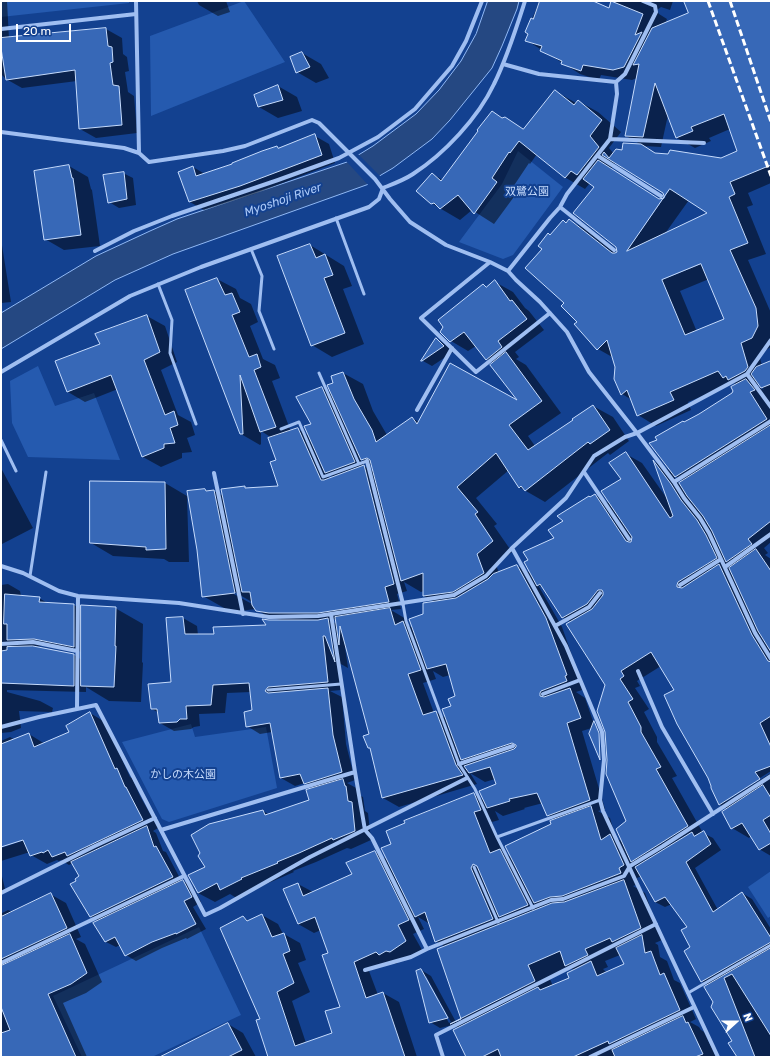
<!DOCTYPE html>
<meta charset="utf-8">
<style>
body{margin:0}
#map{position:relative;width:772px;height:1058px;overflow:hidden;background:#134190;font-family:Rubik,sans-serif}
canvas{display:block}
.frame{position:absolute;inset:0;border:2px solid #fff;pointer-events:none}
.north{position:absolute;left:716px;top:1002px;width:40px;height:40px;-webkit-text-stroke:3px #134190;paint-order:stroke;rotate:69deg;font-size:11px;font-weight:700;line-height:16px;text-align:center;color:#fff}
.north::after{content:'';display:block;margin:auto;width:14px;height:18px;background:#fff;clip-path:polygon(50% 0,100% 100%,50% 72%,0 100%)}
.scale{position:absolute;left:16px;top:24px;width:55px;height:18px;box-sizing:border-box;border:2px solid #fff;border-top:0;padding-left:5px;font-size:12px;line-height:14px;white-space:nowrap;color:#fff;-webkit-text-stroke:3px #134190;paint-order:stroke}
</style>
<div id="map">
<canvas width="772" height="1058"></canvas>
<div class="frame"></div>
<div class="north">N</div>
<div class="scale">20 m</div>
</div>
<script>
const g = document.querySelector('canvas').getContext('2d');
g.lineJoin = 'round';
function paint(path, color) { g.fillStyle = color; g.fill(path, 'evenodd'); }
function strokePath(path, color, width, dash) { g.strokeStyle = color; g.lineWidth = width; g.lineCap = dash ? 'butt' : 'round'; g.setLineDash(dash || []); g.stroke(path); }
function write(font, color, halo, rows, align = 'center') {
  g.font = font + ' Rubik,"Noto Sans JP",sans-serif'; g.lineWidth = 4; g.setLineDash([]); g.textBaseline = 'middle'; g.strokeStyle = halo; g.fillStyle = color; for (const [text, x, y, turn = 0] of rows) {
    g.save(); g.translate(x, y); g.rotate((+turn || 0) * Math.PI / 180); g.textAlign = isNaN(turn) ? turn : align; if (halo) g.strokeText(text, 0, 0); g.fillText(text, 0, 0); g.restore();
  }
}
paint(new Path2D(`
 M 1,1 L 129,1 L 129,3 L 1,17 Z
 M 244,1 L 285,62 L 151,116 L 150,36 Z
 M 518,151 L 563,187 L 513,255 L 503,259 L 459,242 L 502,184 Z
 M 38,366 L 55,406 L 94,393 L 120,460 L 28,457 L 12,423 L 10,381 Z
 M 191,724 L 195,737 L 266,727 L 277,788 L 169,822 L 162,819 L 122,742 Z
 M 771,871 L 771,916 L 768,918 L 748,887 Z
 M 199,927 L 241,1015 L 152,1057 L 82,1057 L 53,996 Z`), '#255aaf');
const water = new Path2D(`
 M 488,1 L 519,1 L 517,9 L 502,46 L 492,68 L 450,120 L 432,139 L 393,168 L 381,175 L 369,184 L 173,254 L 115,280 L 1,349 L 1,313 L 96,256 L 150,231 L 177,219 L 347,162 L 373,146 L 416,114 L 439,90 L 461,61 L 476,34 Z`);
paint(water, '#254882');
strokePath(water, '#90b8f4', 1);
paint(new Path2D(`
 M 357,153 L 381,177 L 369,186 L 346,161 Z`), '#134190');
paint(new Path2D(`
 M 1,1 L 7,1 L 9,39 L 106,29 L 122,38 L 123,54 L 127,57 L 129,71 L 125,72 L 128,92 L 134,96 L 137,133 L 96,138 L 80,129 L 77,81 L 22,88 L 6,79 L 1,74 Z
 M 197,1 L 226,1 L 230,12 L 218,16 L 199,5 Z
 M 540,1 L 591,1 L 610,9 L 615,4 L 616,1 L 673,1 L 670,10 L 661,7 L 657,10 L 659,14 L 667,19 L 665,24 L 690,14 L 685,1 L 771,1 L 771,183 L 748,193 L 753,205 L 747,207 L 766,254 L 748,260 L 771,313 L 771,347 L 759,354 L 762,366 L 771,362 L 771,542 L 764,548 L 768,553 L 765,555 L 771,559 L 771,771 L 727,799 L 727,801 L 771,773 L 771,856 L 759,849 L 751,836 L 749,838 L 732,828 L 728,809 L 720,805 L 712,788 L 712,786 L 675,690 L 661,666 L 637,681 L 640,686 L 635,688 L 649,709 L 644,712 L 657,737 L 657,742 L 677,776 L 672,778 L 703,833 L 713,838 L 721,850 L 695,868 L 718,910 L 742,893 L 752,899 L 771,929 L 771,1057 L 739,1057 L 733,1041 L 714,1002 L 709,986 L 702,981 L 691,948 L 688,927 L 672,904 L 665,907 L 655,902 L 642,876 L 637,878 L 639,884 L 633,886 L 645,893 L 662,940 L 655,943 L 658,945 L 660,957 L 667,961 L 674,980 L 680,983 L 696,1019 L 690,1022 L 699,1027 L 701,1030 L 704,1032 L 716,1057 L 466,1057 L 459,1028 L 453,1025 L 440,1028 L 430,1022 L 421,970 L 431,976 L 456,1022 L 462,1019 L 439,949 L 445,947 L 436,941 L 430,924 L 418,917 L 424,929 L 413,934 L 422,950 L 402,959 L 396,964 L 391,961 L 369,971 L 378,995 L 383,993 L 399,1002 L 417,1057 L 269,1057 L 243,917 L 249,921 L 262,915 L 278,924 L 283,934 L 284,934 L 300,943 L 306,960 L 298,963 L 310,992 L 292,1001 L 306,1043 L 334,1034 L 341,1007 L 329,954 L 321,930 L 314,933 L 298,924 L 298,884 L 313,892 L 354,874 L 375,852 L 388,860 L 392,845 L 473,794 L 485,801 L 497,785 L 495,779 L 485,782 L 470,773 L 477,784 L 399,807 L 383,798 L 371,749 L 369,748 L 371,734 L 347,648 L 345,647 L 348,668 L 339,663 L 341,690 L 330,691 L 342,697 L 346,744 L 355,780 L 347,783 L 360,790 L 361,796 L 363,797 L 365,811 L 368,813 L 371,840 L 351,849 L 347,848 L 316,862 L 293,871 L 294,872 L 257,888 L 238,899 L 230,894 L 215,902 L 198,893 L 206,867 L 263,811 L 270,815 L 310,801 L 314,789 L 305,783 L 295,786 L 281,778 L 272,732 L 260,734 L 247,726 L 253,711 L 251,692 L 227,693 L 225,713 L 199,714 L 200,726 L 194,727 L 191,729 L 174,731 L 160,723 L 159,713 L 152,709 L 172,683 L 183,618 L 197,626 L 198,635 L 215,635 L 268,626 L 282,620 L 270,618 L 256,609 L 231,612 L 203,596 L 205,490 L 208,491 L 214,491 L 223,496 L 245,487 L 248,489 L 279,487 L 277,460 L 272,438 L 261,431 L 261,444 L 260,445 L 241,434 L 217,279 L 236,289 L 240,298 L 251,304 L 258,322 L 250,326 L 263,359 L 275,365 L 280,378 L 272,381 L 291,432 L 298,429 L 309,436 L 322,388 L 333,394 L 334,383 L 343,373 L 363,384 L 373,411 L 387,435 L 412,418 L 419,422 L 521,404 L 494,363 L 487,359 L 476,346 L 468,351 L 451,341 L 487,288 L 495,282 L 513,292 L 525,308 L 529,311 L 544,330 L 515,352 L 519,357 L 516,359 L 526,365 L 561,413 L 528,436 L 535,446 L 575,420 L 593,406 L 613,417 L 629,441 L 610,455 L 608,453 L 545,502 L 519,487 L 509,470 L 476,498 L 497,524 L 494,526 L 512,552 L 496,565 L 499,573 L 517,566 L 532,574 L 555,539 L 565,521 L 595,495 L 612,505 L 623,479 L 626,454 L 642,463 L 668,500 L 655,462 L 672,472 L 658,440 L 733,393 L 737,385 L 734,383 L 688,402 L 691,410 L 656,426 L 638,415 L 632,400 L 622,394 L 615,379 L 616,367 L 614,358 L 598,349 L 565,303 L 543,249 L 550,236 L 569,220 L 587,230 L 616,253 L 618,252 L 595,187 L 590,183 L 585,189 L 566,178 L 537,154 L 530,164 L 529,163 L 511,190 L 516,194 L 494,224 L 472,210 L 460,220 L 431,203 L 432,174 L 443,180 L 492,112 L 524,129 L 555,91 L 576,103 L 578,101 L 598,112 L 621,132 L 609,148 L 614,154 L 642,145 L 626,136 L 637,78 L 632,80 L 601,75 L 599,80 L 580,74 L 526,40 L 530,34 L 526,32 ZM 668,115 L 677,138 L 695,148 L 711,141 L 709,138 L 730,129 L 738,152 L 721,159 L 657,154 L 643,146 L 661,147 ZM 616,162 L 664,192 L 666,196 L 664,199 L 660,200 L 611,169 ZM 689,200 L 709,214 L 664,235 ZM 709,279 L 726,319 L 697,332 L 680,291 ZM 760,384 L 764,390 L 756,385 ZM 360,459 L 373,466 L 374,472 L 364,466 ZM 327,474 L 333,477 L 329,478 ZM 673,475 L 684,481 L 679,484 ZM 404,582 L 421,592 L 424,591 L 424,596 L 435,602 L 413,628 L 408,625 L 406,619 L 391,610 L 401,609 L 397,594 L 407,591 ZM 538,585 L 545,589 L 563,617 L 571,622 L 607,685 L 628,822 L 623,842 L 616,838 L 610,818 L 598,811 L 605,809 L 582,731 L 595,727 L 585,698 L 576,692 L 582,690 L 580,684 L 582,684 L 562,627 ZM 231,590 L 252,602 L 252,604 L 230,592 ZM 336,619 L 337,624 L 329,620 ZM 328,627 L 330,627 L 333,644 L 331,645 ZM 433,671 L 443,677 L 450,675 L 456,697 L 446,718 L 436,712 L 434,713 L 423,683 L 436,679 ZM 543,803 L 548,815 L 556,820 L 511,857 L 503,852 L 492,822 L 499,820 L 495,811 L 503,816 L 525,809 L 524,808 ZM 469,861 L 478,866 L 478,868 L 468,862 ZM 620,955 L 626,965 L 607,973 L 603,969 L 608,967 L 605,961 ZM 570,968 L 574,970 L 570,979 L 553,986 L 549,977 ZM 426,976 L 451,1022 L 449,1023 L 426,981 Z
 M 302,53 L 321,64 L 329,78 L 316,83 L 297,72 Z
 M 278,86 L 297,97 L 302,111 L 278,118 L 259,107 Z
 M 315,136 L 329,144 L 335,163 L 254,194 L 204,210 L 190,202 L 193,167 L 205,174 L 277,147 L 279,148 Z
 M 69,166 L 88,177 L 91,189 L 92,190 L 100,246 L 64,250 L 45,239 Z
 M 123,173 L 133,178 L 136,205 L 119,208 L 109,202 Z
 M 1,239 L 11,302 L 1,303 Z
 M 310,245 L 344,266 L 352,286 L 343,289 L 364,344 L 332,357 L 312,345 Z
 M 147,316 L 165,326 L 177,362 L 161,370 L 178,415 L 191,422 L 195,435 L 187,438 L 192,452 L 182,453 L 182,458 L 161,467 L 143,457 L 118,389 L 85,402 L 68,392 L 101,345 Z
 M 437,339 L 446,345 L 453,352 L 432,366 L 423,361 Z
 M 1,468 L 33,528 L 2,544 L 1,543 Z
 M 165,483 L 187,496 L 189,562 L 169,562 L 164,559 L 113,556 L 91,543 Z
 M 8,584 L 20,591 L 21,596 L 39,598 L 49,604 L 74,605 L 82,610 L 115,608 L 143,624 L 142,662 L 143,663 L 141,702 L 109,701 L 86,687 L 86,692 L 7,690 L 7,692 L 40,701 L 53,708 L 52,712 L 19,711 L 21,728 L 11,732 L 1,733 L 1,585 ZM 47,645 L 82,652 L 82,660 L 74,655 L 33,647 Z
 M 90,713 L 105,722 L 130,777 L 132,778 L 140,796 L 158,828 L 153,831 L 156,833 L 163,851 L 166,852 L 182,882 L 183,881 L 193,887 L 201,902 L 193,907 L 206,929 L 187,939 L 186,938 L 162,948 L 136,961 L 126,955 L 120,945 L 116,947 L 106,942 L 95,923 L 99,921 L 90,916 L 78,881 L 81,876 L 73,863 L 69,865 L 61,860 L 59,861 L 57,860 L 47,864 L 31,855 L 30,852 L 1,861 L 1,848 L 28,839 L 28,837 L 1,846 L 1,741 L 10,737 L 15,740 L 29,734 L 45,744 L 70,733 Z
 M 1,872 L 5,889 L 1,891 Z
 M 50,894 L 66,903 L 81,937 L 76,939 L 85,944 L 102,982 L 86,993 L 63,1003 L 87,1057 L 1,1057 L 1,911 L 2,913 L 8,910 L 13,912 Z
 M 228,1024 L 243,1033 L 256,1057 L 162,1057 Z`), '#0007');
const building = new Path2D(`
 M 540,1 L 593,1 L 609,8 L 611,1 L 643,14 L 635,35 L 642,32 L 624,67 L 613,70 L 583,65 L 581,71 L 561,64 L 562,61 L 540,51 L 542,46 L 525,41 L 528,34 L 525,32 L 531,18 L 533,19 Z
 M 684,1 L 771,1 L 771,165 L 730,182 L 735,194 L 729,197 L 748,243 L 730,250 L 756,308 L 758,326 L 752,338 L 741,343 L 748,367 L 745,371 L 728,380 L 726,376 L 723,378 L 718,371 L 670,392 L 674,400 L 637,416 L 627,390 L 621,395 L 614,379 L 615,367 L 607,340 L 597,350 L 574,324 L 577,322 L 561,306 L 564,303 L 525,268 L 542,249 L 538,246 L 548,233 L 550,235 L 563,220 L 566,223 L 569,219 L 612,253 L 615,253 L 617,252 L 616,247 L 573,213 L 594,187 L 583,179 L 598,160 L 659,199 L 664,198 L 664,196 L 663,193 L 602,155 L 604,152 L 609,158 L 616,149 L 622,150 L 623,143 L 641,144 L 655,153 L 668,154 L 670,150 L 721,158 L 737,151 L 724,114 L 691,127 L 693,131 L 676,138 L 655,83 L 643,137 L 625,136 L 639,64 L 633,65 L 652,28 L 688,13 ZM 670,189 L 707,213 L 627,251 ZM 701,264 L 724,319 L 685,335 L 662,280 Z
 M 106,28 L 108,46 L 112,47 L 113,62 L 110,63 L 113,85 L 119,86 L 122,125 L 79,129 L 75,70 L 6,80 L 1,48 L 1,38 Z
 M 302,52 L 310,67 L 296,73 L 290,57 Z
 M 278,85 L 283,100 L 258,107 L 254,95 Z
 M 555,90 L 574,105 L 578,100 L 602,120 L 590,136 L 599,147 L 577,175 L 571,171 L 565,178 L 519,141 L 510,153 L 509,152 L 492,178 L 497,182 L 474,214 L 458,195 L 440,209 L 434,203 L 431,204 L 416,191 L 432,173 L 441,181 L 478,131 L 477,130 L 492,111 L 502,118 L 505,117 L 523,129 Z
 M 315,134 L 322,155 L 240,186 L 189,202 L 178,172 L 193,166 L 196,176 L 232,164 L 232,163 L 262,151 L 277,146 L 278,148 Z
 M 69,165 L 72,178 L 73,178 L 81,235 L 44,240 L 34,171 Z
 M 124,172 L 127,199 L 108,203 L 103,175 Z
 M 310,244 L 316,258 L 325,254 L 333,275 L 324,278 L 345,333 L 311,346 L 277,256 Z
 M 217,278 L 225,295 L 232,293 L 240,312 L 232,315 L 249,357 L 257,354 L 261,367 L 254,370 L 276,427 L 260,432 L 240,375 L 243,434 L 240,434 L 185,290 Z
 M 495,280 L 510,301 L 512,300 L 527,319 L 498,341 L 502,347 L 486,360 L 464,332 L 450,342 L 440,332 L 443,327 L 438,320 L 483,284 L 486,287 Z
 M 147,315 L 160,352 L 144,360 L 165,415 L 174,411 L 178,425 L 170,428 L 175,443 L 164,444 L 164,448 L 142,457 L 111,375 L 67,392 L 55,361 L 100,344 L 95,334 Z
 M 436,338 L 444,346 L 422,361 L 421,361 Z
 M 506,352 L 542,401 L 509,425 L 528,450 L 573,420 L 572,419 L 593,405 L 610,430 L 590,444 L 588,442 L 525,491 L 521,486 L 519,488 L 496,453 L 457,487 L 478,512 L 475,514 L 493,541 L 477,554 L 484,573 L 453,592 L 423,596 L 423,573 L 401,581 L 370,460 L 367,458 L 361,460 L 327,385 L 333,383 L 331,376 L 343,372 L 354,399 L 372,430 L 376,442 L 412,417 L 417,424 L 450,363 L 517,400 L 490,365 Z
 M 771,361 L 771,384 L 761,388 L 751,374 L 756,367 Z
 M 746,379 L 755,390 L 750,392 L 767,419 L 675,477 L 649,443 L 657,440 L 655,437 L 683,421 L 684,422 L 699,414 L 732,393 L 733,391 L 731,387 Z
 M 322,387 L 355,462 L 325,473 L 304,426 L 311,424 L 296,397 Z
 M 771,425 L 771,521 L 748,539 L 752,544 L 726,562 L 712,531 L 703,516 L 687,496 L 679,483 Z
 M 298,428 L 321,480 L 324,480 L 364,465 L 394,584 L 385,587 L 389,602 L 318,613 L 269,613 L 256,611 L 252,605 L 250,592 L 242,592 L 221,489 L 245,486 L 245,488 L 278,486 L 270,462 L 276,460 L 268,438 Z
 M 626,452 L 670,518 L 673,516 L 653,460 L 671,484 L 681,500 L 697,520 L 706,535 L 717,558 L 678,582 L 677,585 L 677,587 L 682,588 L 719,564 L 752,635 L 768,661 L 771,662 L 771,716 L 760,723 L 771,747 L 771,766 L 755,772 L 760,779 L 719,805 L 711,788 L 711,786 L 708,778 L 677,724 L 664,695 L 674,690 L 651,652 L 621,671 L 624,676 L 620,679 L 633,699 L 628,702 L 641,727 L 641,732 L 661,767 L 656,769 L 688,826 L 631,862 L 616,829 L 626,821 L 606,774 L 607,760 L 605,732 L 597,711 L 605,685 L 566,624 L 592,609 L 603,595 L 603,592 L 602,590 L 598,590 L 587,604 L 562,618 L 540,584 L 537,586 L 524,562 L 528,560 L 523,552 L 554,538 L 548,530 L 563,521 L 557,516 L 589,496 L 590,497 L 595,494 L 626,541 L 629,542 L 631,542 L 632,537 L 601,491 L 621,479 L 609,463 Z
 M 90,481 L 165,482 L 166,549 L 146,550 L 146,547 L 90,543 Z
 M 205,489 L 206,491 L 214,490 L 235,593 L 202,597 L 197,550 L 187,491 Z
 M 756,549 L 771,571 L 771,652 L 758,631 L 729,568 Z
 M 517,565 L 546,618 L 567,675 L 565,676 L 567,681 L 541,691 L 540,693 L 540,696 L 544,697 L 570,688 L 581,718 L 567,723 L 590,800 L 547,816 L 537,793 L 509,799 L 510,801 L 487,808 L 479,791 L 496,784 L 490,767 L 469,773 L 464,766 L 514,749 L 516,747 L 516,745 L 512,743 L 461,760 L 442,709 L 451,706 L 448,699 L 455,696 L 446,664 L 427,669 L 409,619 L 423,614 L 423,603 L 456,598 L 488,579 L 493,574 Z
 M 5,594 L 40,597 L 39,602 L 74,604 L 74,647 L 34,639 L 7,640 L 7,624 L 4,624 Z
 M 81,605 L 116,607 L 115,646 L 116,646 L 114,687 L 81,686 Z
 M 390,608 L 395,625 L 403,621 L 421,670 L 408,674 L 423,715 L 436,711 L 456,765 L 463,775 L 382,798 L 370,748 L 368,748 L 363,736 L 369,734 L 340,626 L 339,645 L 335,617 Z
 M 183,617 L 185,634 L 214,634 L 213,627 L 266,625 L 262,619 L 269,620 L 318,620 L 328,618 L 335,662 L 325,636 L 323,636 L 328,682 L 268,687 L 265,691 L 268,693 L 328,688 L 333,735 L 342,772 L 304,784 L 300,774 L 280,778 L 270,723 L 246,727 L 244,712 L 252,710 L 249,683 L 213,685 L 211,705 L 186,706 L 187,719 L 180,719 L 177,722 L 159,723 L 157,709 L 151,709 L 148,684 L 171,682 L 166,618 Z
 M 33,646 L 74,654 L 74,686 L 1,683 L 1,651 L 7,650 L 7,647 Z
 M 90,712 L 115,769 L 117,768 L 125,787 L 126,787 L 143,820 L 67,856 L 65,852 L 52,857 L 48,850 L 43,853 L 42,852 L 30,856 L 23,840 L 1,847 L 1,744 L 29,733 L 34,747 L 69,732 L 66,726 Z
 M 594,721 L 599,733 L 600,760 L 589,734 Z
 M 343,779 L 345,786 L 346,786 L 348,801 L 352,802 L 355,831 L 333,840 L 332,838 L 299,853 L 277,862 L 278,863 L 241,878 L 242,879 L 220,890 L 217,883 L 198,893 L 188,875 L 205,867 L 198,856 L 200,853 L 191,835 L 209,824 L 263,810 L 265,815 L 309,800 L 306,790 Z
 M 763,785 L 771,798 L 771,815 L 763,820 L 771,834 L 771,843 L 759,850 L 742,823 L 731,829 L 722,812 Z
 M 474,793 L 481,810 L 474,812 L 490,853 L 500,849 L 528,905 L 499,917 L 477,866 L 473,864 L 471,868 L 493,919 L 435,942 L 425,912 L 415,917 L 381,848 L 391,844 L 386,831 L 405,823 L 404,821 Z
 M 591,806 L 601,840 L 610,834 L 624,865 L 619,868 L 621,873 L 562,896 L 550,897 L 534,903 L 505,846 L 551,824 L 550,821 Z
 M 147,826 L 154,847 L 156,846 L 173,877 L 90,917 L 70,884 L 76,881 L 75,879 L 79,876 L 71,862 Z
 M 704,831 L 711,844 L 686,862 L 713,912 L 742,892 L 771,938 L 771,942 L 701,982 L 684,951 L 690,947 L 681,930 L 687,927 L 665,897 L 655,902 L 635,867 L 692,832 L 694,836 Z
 M 375,851 L 409,920 L 398,925 L 406,941 L 390,952 L 386,951 L 379,955 L 376,952 L 354,962 L 366,998 L 383,992 L 405,1057 L 268,1057 L 256,1020 L 260,1019 L 220,928 L 243,916 L 247,921 L 262,914 L 272,937 L 284,933 L 290,951 L 283,954 L 294,983 L 277,992 L 295,1046 L 332,1033 L 325,1011 L 340,1007 L 322,955 L 328,953 L 315,917 L 298,924 L 283,889 L 298,883 L 303,896 L 352,874 L 346,863 Z
 M 183,880 L 192,897 L 184,901 L 196,924 L 176,934 L 176,933 L 152,942 L 125,956 L 115,937 L 105,942 L 93,923 Z
 M 624,880 L 641,928 L 612,942 L 610,938 L 585,949 L 588,955 L 565,966 L 560,951 L 528,965 L 535,981 L 450,1024 L 461,1019 L 437,949 L 552,903 L 564,902 Z
 M 51,893 L 67,928 L 1,959 L 1,917 Z
 M 70,934 L 87,973 L 71,984 L 48,994 L 76,1057 L 1,1057 L 1,1033 L 10,1030 L 1,1007 L 1,966 Z
 M 642,935 L 645,953 L 651,951 L 660,975 L 664,973 L 680,1010 L 609,1044 L 608,1041 L 573,1057 L 501,1057 L 498,1049 L 482,1057 L 466,1057 L 453,1030 L 538,987 L 540,990 L 569,978 L 567,973 L 591,961 L 597,976 L 624,964 L 616,948 Z
 M 771,948 L 771,1036 L 732,974 L 724,978 L 755,1057 L 737,1057 L 728,1043 L 732,1041 L 711,1007 L 713,1002 L 704,987 Z
 M 421,969 L 448,1018 L 429,1023 L 416,971 Z
 M 683,1016 L 686,1023 L 688,1022 L 703,1054 L 695,1057 L 615,1057 L 612,1050 Z
 M 228,1023 L 242,1050 L 228,1057 L 160,1057 Z`);
paint(building, '#3768b7');
strokePath(building, '#c6dbfc', 1);
strokePath(new Path2D(`
 M 336,218 L 364,294
 M 251,249 L 262,276 L 259,311 L 274,349
 M 158,284 L 172,320 L 170,353 L 196,424
 M 319,373 L 359,464
 M 281,429 L 299,422 L 323,477 L 367,461
 M 1,440 L 16,471
 M 30,576 L 46,472
 M 403,604 L 406,621 L 459,764 L 475,789 L 497,837 L 600,800
 M 268,690 L 341,684
 M 497,837 L 533,908
 M 474,867 L 498,922
 M 688,993 L 771,945`), '#9fbef1', 3);
strokePath(new Path2D(`
 M 136,1 L 139,153
 M 1,29 L 136,14
 M 503,64 L 539,74 L 616,82
 M 1,132 L 124,148 L 139,153 L 149,162 L 223,151 L 245,146 L 312,120 L 319,123 L 375,179 L 390,199 L 410,222 L 446,245 L 490,262 L 508,271 L 516,280 L 540,302 L 567,332 L 589,372 L 637,433 L 674,482 L 684,498 L 700,518 L 709,533 L 755,633 L 771,659
 M 610,139 L 704,143
 M 598,156 L 661,196
 M 560,207 L 614,250
 M 95,251 L 134,231 L 172,216 L 278,180 L 339,158 L 378,137 L 415,109 L 452,66 L 466,41 L 482,1
 M 490,262 L 421,318 L 476,372 L 550,313
 M 508,271 L 550,218 L 560,207 L 567,194 L 610,139 L 617,94 L 616,82 L 625,74 L 656,12 L 655,6 L 643,1
 M 1,372 L 130,296 L 201,267 L 369,207 L 379,199 L 383,188 C 393,184 404,180 413,174 C 444,154 478,118 494,84 C 507,58 516,29 525,1
 M 747,374 L 771,407
 M 417,410 L 452,348
 M 367,461 L 403,604
 M 584,472 L 629,539
 M 214,473 L 243,614
 M 674,482 L 771,421
 M 512,548 L 566,646 L 602,732 L 604,760 L 600,800 L 603,811 L 718,1057
 M 1,566 L 23,573 L 59,591 L 78,596 L 179,603 L 269,617 L 318,616 L 454,595 L 486,576 L 512,548 L 566,498 L 594,456 L 625,437 L 637,433 L 747,374 L 771,340
 M 725,567 L 771,534
 M 680,585 L 721,559
 M 331,614 L 355,772 L 365,830 L 372,838 L 427,949 L 551,900 L 563,899 L 624,876 L 630,866 L 663,846 L 771,776
 M 555,626 L 589,607 L 600,593
 M 1,644 L 33,642 L 77,651
 M 638,671 L 662,727 L 713,814
 M 543,694 L 580,680
 M 77,708 L 78,596
 M 1,727 L 39,717 L 96,705 L 205,915 L 220,908 L 310,857 L 467,778
 M 459,764 L 513,746
 M 161,830 L 355,772
 M 1,893 L 95,846 L 155,818
 M 1,963 L 184,876
 M 365,970 L 411,957 L 427,949
 M 443,1057 L 436,1035 L 656,924
 M 590,1057 L 694,1007`), '#9fbef1', 4);
strokePath(new Path2D(`
 M 708,1 L 771,176
 M 730,1 L 771,122`), '#fff', 3, [7, 3]);
write('11px', '#c6dbfc', '#134190', [
 ["双鷺公園",527,192],
 ["かしの木公園",183,775]
]);
write('italic 12px', '#abc9f8', '#134190', [
 ["Myoshoji River",283,200,-19]
]);
</script>
